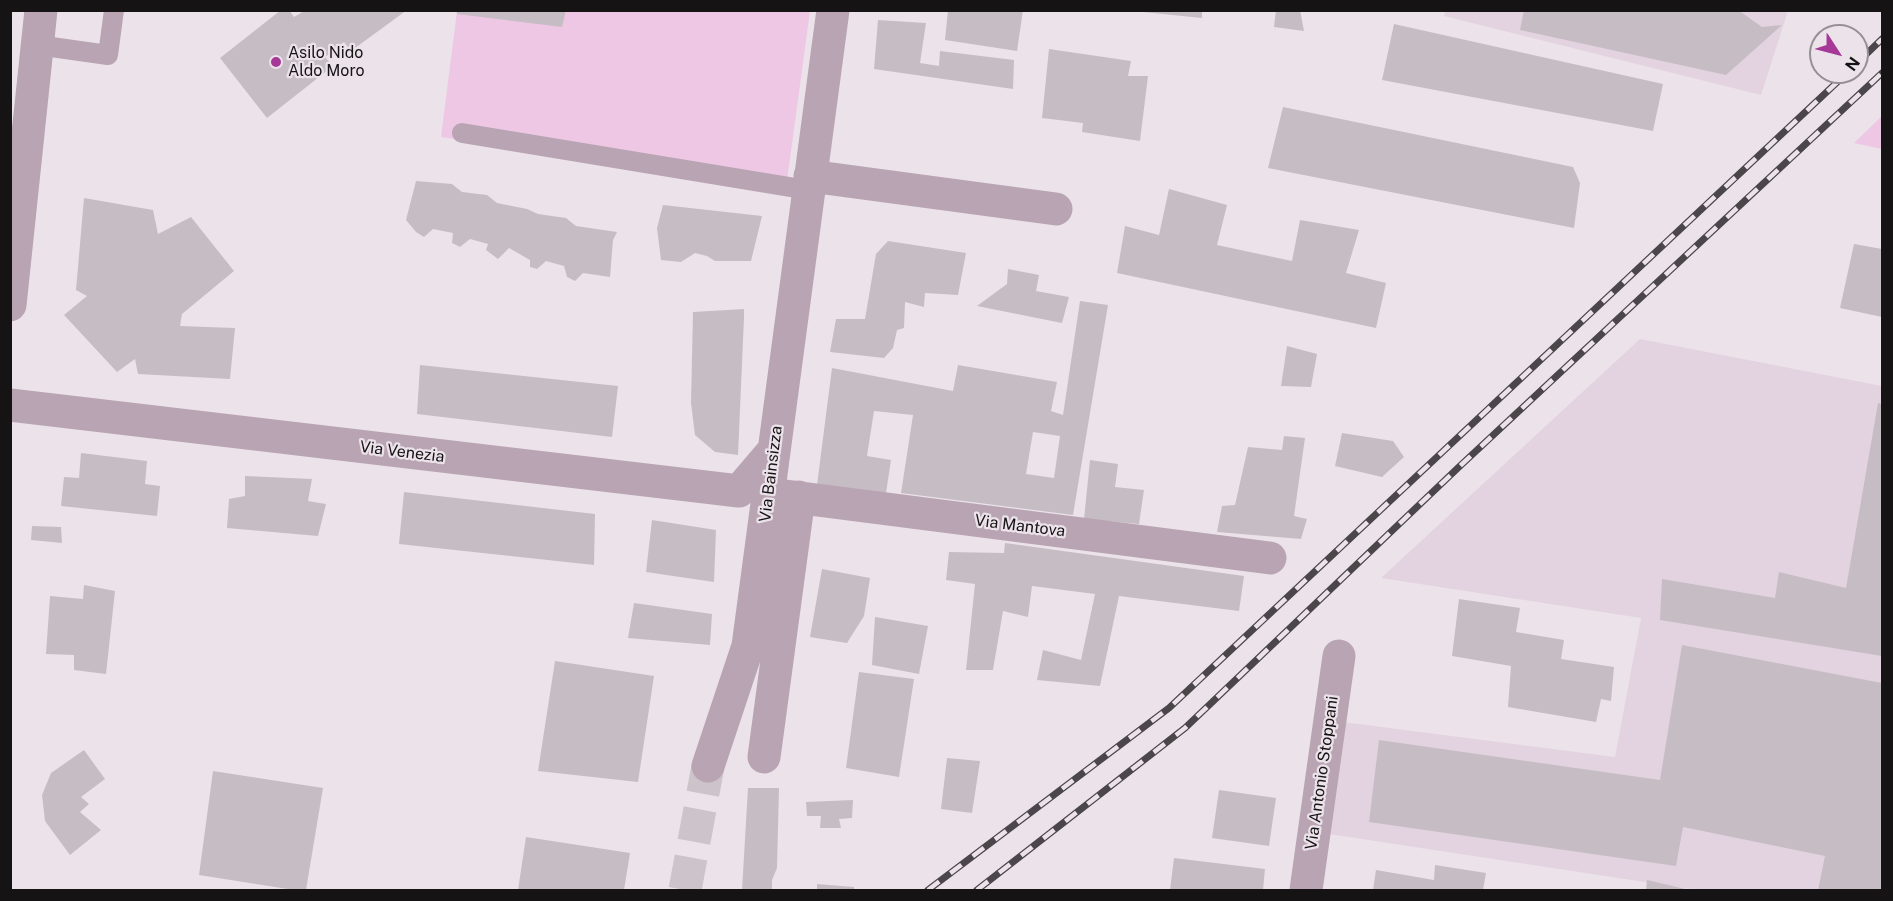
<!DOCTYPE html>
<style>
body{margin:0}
#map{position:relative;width:1893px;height:901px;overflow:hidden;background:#ece3ea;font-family:"Public Sans",sans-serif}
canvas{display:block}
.frame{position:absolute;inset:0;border:12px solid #161315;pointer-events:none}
.north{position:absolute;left:1809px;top:24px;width:60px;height:60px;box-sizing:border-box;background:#ece3ea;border:2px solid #969095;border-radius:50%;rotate:126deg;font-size:16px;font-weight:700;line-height:24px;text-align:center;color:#161315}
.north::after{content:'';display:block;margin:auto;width:21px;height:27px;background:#a63897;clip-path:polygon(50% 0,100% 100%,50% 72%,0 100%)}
</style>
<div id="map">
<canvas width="1893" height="901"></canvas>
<div class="frame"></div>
<div class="north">N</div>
</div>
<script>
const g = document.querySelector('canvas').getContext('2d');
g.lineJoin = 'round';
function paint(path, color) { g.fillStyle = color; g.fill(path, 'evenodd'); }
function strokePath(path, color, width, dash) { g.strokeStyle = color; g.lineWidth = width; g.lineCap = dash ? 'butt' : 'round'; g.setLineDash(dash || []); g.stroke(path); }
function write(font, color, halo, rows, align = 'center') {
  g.font = font + ' "Public Sans",sans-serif'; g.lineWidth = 4.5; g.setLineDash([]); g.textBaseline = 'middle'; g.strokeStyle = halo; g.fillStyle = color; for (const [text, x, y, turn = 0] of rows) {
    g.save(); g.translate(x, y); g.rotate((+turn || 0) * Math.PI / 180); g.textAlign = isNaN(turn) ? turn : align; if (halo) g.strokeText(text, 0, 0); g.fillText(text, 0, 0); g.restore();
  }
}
paint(new Path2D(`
 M 1446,10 L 1788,11 L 1761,95 L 1444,16 Z
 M 1640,339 L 1882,386 L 1882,890 L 1697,890 L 1329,834 L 1343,722 L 1615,757 L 1641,618 L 1381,578 Z`), '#e3d3e0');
paint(new Path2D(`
 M 457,11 L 810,11 L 786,188 L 441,137 Z
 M 1882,116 L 1882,149 L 1854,143 Z`), '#edc7e4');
paint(new Path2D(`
 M 281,10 L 289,10 L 294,17 L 306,10 L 407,10 L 351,51 L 344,42 L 325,57 L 333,66 L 267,118 L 220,58 Z
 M 457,10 L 566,10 L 562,27 L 457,14 Z
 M 948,10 L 1023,10 L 1017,51 L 945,40 Z
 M 1143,10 L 1202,10 L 1202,18 L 1143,12 Z
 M 1276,10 L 1300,10 L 1304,31 L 1274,27 Z
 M 1524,10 L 1738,10 L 1762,27 L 1782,25 L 1726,75 L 1520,30 Z
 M 878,20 L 926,23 L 920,63 L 939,66 L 940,51 L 1014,60 L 1013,89 L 874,69 Z
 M 1394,24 L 1663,84 L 1653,131 L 1382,80 Z
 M 1049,49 L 1131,61 L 1128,76 L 1148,76 L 1140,141 L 1082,132 L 1083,123 L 1042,118 Z
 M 1283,107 L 1573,167 L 1580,183 L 1574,228 L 1268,168 Z
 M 416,181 L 452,184 L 462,192 L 487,195 L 497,203 L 527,209 L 538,214 L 566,218 L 576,226 L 617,232 L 613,240 L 610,277 L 583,273 L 575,281 L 567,277 L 564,266 L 546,261 L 537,269 L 530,267 L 530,260 L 509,248 L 498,259 L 486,250 L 488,244 L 470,239 L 460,247 L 452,243 L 453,233 L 433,229 L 424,237 L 416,232 L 406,220 Z
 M 1169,189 L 1227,205 L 1217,245 L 1292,261 L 1300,220 L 1359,230 L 1346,273 L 1386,283 L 1376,328 L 1117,273 L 1125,226 L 1159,235 Z
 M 84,198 L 153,210 L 158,234 L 191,217 L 234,271 L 182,314 L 180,326 L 235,328 L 230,379 L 138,374 L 135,359 L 117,372 L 64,315 L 87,296 L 76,290 Z
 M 663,205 L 762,216 L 751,261 L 715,261 L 707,256 L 695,253 L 681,262 L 661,260 L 657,228 Z
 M 888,241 L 966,253 L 958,295 L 925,293 L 924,307 L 905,302 L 904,328 L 897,330 L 893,348 L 884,358 L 830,352 L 836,319 L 865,319 L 876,254 Z
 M 1854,244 L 1882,249 L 1882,317 L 1840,308 Z
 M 1008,269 L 1039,275 L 1036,291 L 1069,297 L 1062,323 L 977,306 L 1007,284 Z
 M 1080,301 L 1108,305 L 1073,515 L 901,493 L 913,415 L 874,411 L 867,456 L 891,460 L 886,493 L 817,485 L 832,368 L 953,391 L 958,365 L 1057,382 L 1051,411 L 1063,415 ZM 1033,432 L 1060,436 L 1054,478 L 1026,474 Z
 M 744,309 L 744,318 L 738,455 L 715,452 L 695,435 L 691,403 L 693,312 Z
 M 1287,346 L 1317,354 L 1311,387 L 1281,386 Z
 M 420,365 L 618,386 L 612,437 L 417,414 Z
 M 1878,403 L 1882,404 L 1882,656 L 1660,620 L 1662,579 L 1775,598 L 1779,572 L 1846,588 Z
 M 1342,433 L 1393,441 L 1404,457 L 1382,477 L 1335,466 Z
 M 1284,436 L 1305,438 L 1294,516 L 1307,519 L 1301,539 L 1217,532 L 1222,506 L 1235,505 L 1248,447 L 1282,450 Z
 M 81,453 L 147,461 L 145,484 L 160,486 L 157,516 L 61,506 L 64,477 L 79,478 Z
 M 1090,460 L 1118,464 L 1115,487 L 1144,490 L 1139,524 L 1084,519 Z
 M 245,476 L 312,479 L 308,501 L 326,504 L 318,536 L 227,528 L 229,499 L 245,496 Z
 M 404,492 L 595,514 L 594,565 L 399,544 Z
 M 652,520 L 716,530 L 714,582 L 646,572 Z
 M 32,526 L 61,527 L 62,543 L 31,540 Z
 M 1005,543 L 1244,576 L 1239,611 L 1119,596 L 1100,686 L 1037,680 L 1043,650 L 1081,660 L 1095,594 L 1032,586 L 1028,617 L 1003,611 L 993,670 L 966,670 L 975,584 L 946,580 L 949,552 L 1004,553 Z
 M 822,569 L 870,578 L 864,616 L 847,643 L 810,637 Z
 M 84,585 L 115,591 L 106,674 L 74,670 L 74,655 L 46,654 L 50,596 L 83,599 Z
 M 1459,599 L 1520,608 L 1516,632 L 1564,640 L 1561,659 L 1614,667 L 1611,701 L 1601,699 L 1596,722 L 1508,707 L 1511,666 L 1452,656 Z
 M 634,603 L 712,614 L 710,645 L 628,638 Z
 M 875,617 L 928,626 L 919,674 L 872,665 Z
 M 1682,645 L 1882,683 L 1882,890 L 1818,890 L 1825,856 L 1683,827 L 1676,866 L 1369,822 L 1379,740 L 1660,780 Z
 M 555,661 L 654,676 L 638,782 L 538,771 Z
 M 859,672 L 914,679 L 899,777 L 846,768 Z
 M 84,750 L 105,779 L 81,797 L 89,804 L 80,812 L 101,830 L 70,855 L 45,821 L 42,795 L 51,773 Z
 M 947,758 L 980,761 L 972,813 L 941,809 Z
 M 213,771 L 323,788 L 306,890 L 294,890 L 199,875 Z
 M 748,788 L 779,788 L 777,868 L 772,880 L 772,890 L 742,890 Z
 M 1219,790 L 1276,798 L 1269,846 L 1212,838 Z
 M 853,800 L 852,818 L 839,819 L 841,828 L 820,828 L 821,816 L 807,816 L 806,802 Z
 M 526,837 L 630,853 L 624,890 L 518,890 Z
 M 1174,858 L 1265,869 L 1263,890 L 1170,890 Z
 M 1435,865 L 1486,873 L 1483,890 L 1373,890 L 1376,870 L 1434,880 Z
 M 1647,880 L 1690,890 L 1646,890 Z
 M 817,884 L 854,887 L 854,890 L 817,890 Z`), '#c6bdc4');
strokePath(new Path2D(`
 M 685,890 L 708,766`), '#ccc4ca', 33, [33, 16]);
strokePath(new Path2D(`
 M 37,45 L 108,55 L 114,10
 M 462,133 L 808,190`), '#b9a4b4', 20);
strokePath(new Path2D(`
 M 810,176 L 1056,209
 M 10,305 L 41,10
 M 10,405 L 739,491 L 774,450
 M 770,494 L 1270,558
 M 764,757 L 799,497
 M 708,766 L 748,646 L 833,10
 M 1306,890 L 1339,656`), '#b9a4b4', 33);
const rail = new Path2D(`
 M 1857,63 L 1882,39
 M 928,890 L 1169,708 L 1848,72
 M 977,890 L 1185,728 L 1461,465 L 1882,73`);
strokePath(rail, '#4b4649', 7);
strokePath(rail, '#ece3ea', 4.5, [14]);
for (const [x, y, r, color] of [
 [276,62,6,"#a63897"]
]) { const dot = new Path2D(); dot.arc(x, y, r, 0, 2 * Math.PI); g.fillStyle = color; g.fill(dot); strokePath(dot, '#ece3ea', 2); }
write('16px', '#161315', '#ece3ea', [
 ["Asilo Nido",288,53],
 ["Aldo Moro",288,71]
], 'left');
write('16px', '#161315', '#ece3ea', [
 ["Via Venezia",402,452,7],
 ["Via Bainsizza",771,474,-83],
 ["Via Mantova",1020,526,7],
 ["Via Antonio Stoppani",1322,773,-82]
]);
</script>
